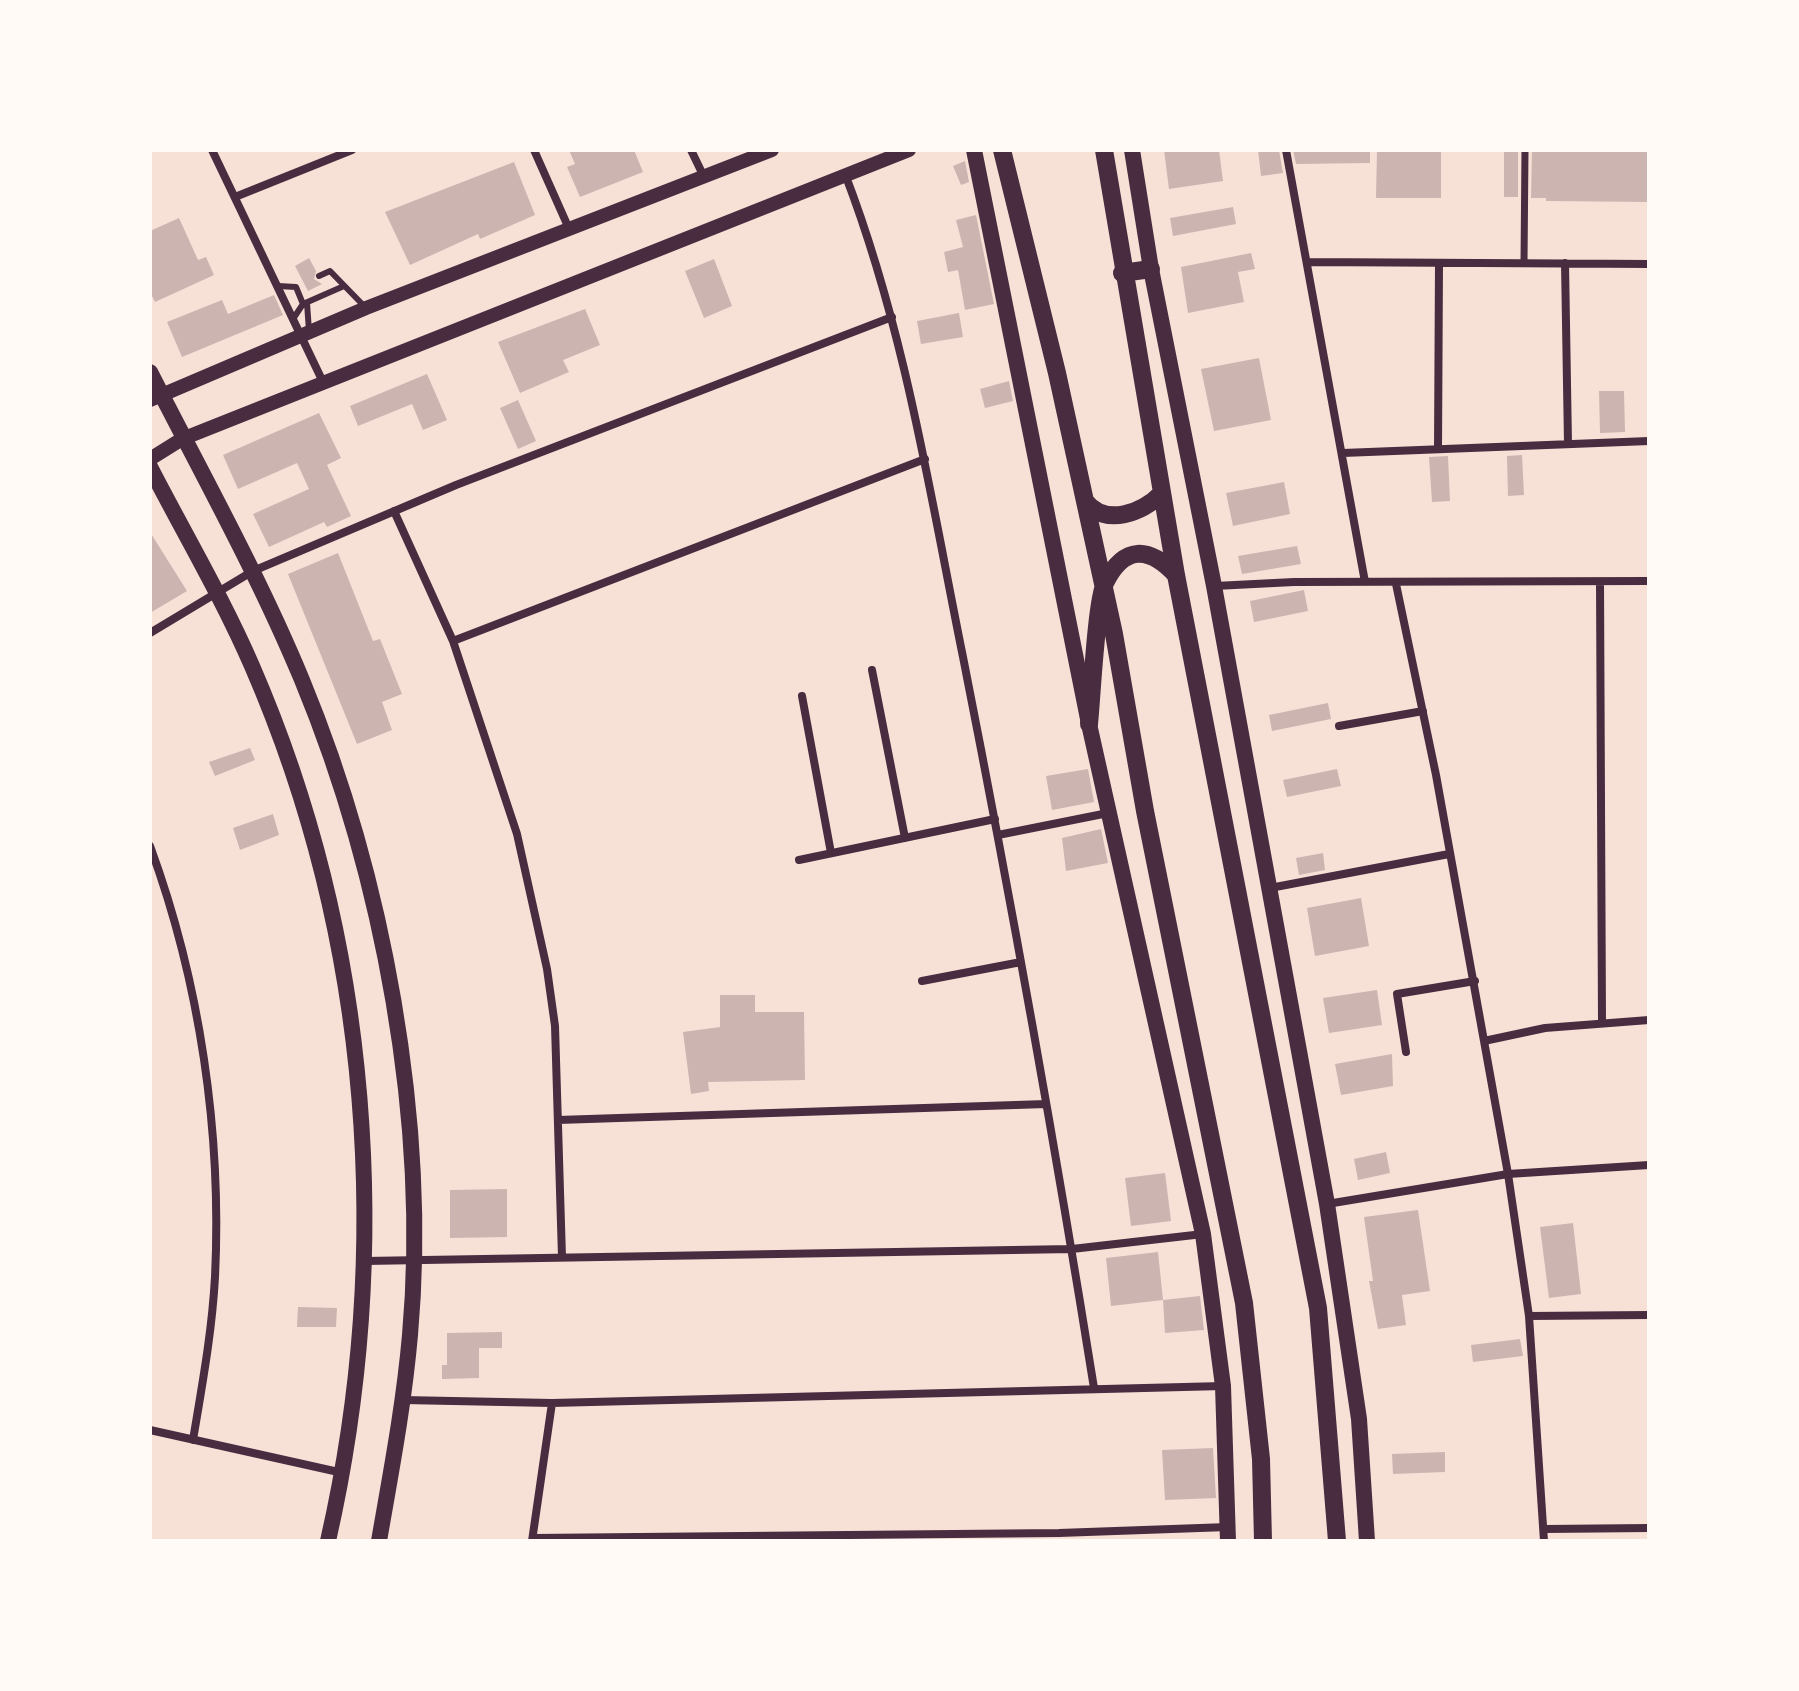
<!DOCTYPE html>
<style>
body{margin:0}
#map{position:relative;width:1799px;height:1691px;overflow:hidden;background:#f7e1d7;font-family:Cabin,sans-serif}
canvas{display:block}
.frame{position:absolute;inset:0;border:152px solid #fffaf5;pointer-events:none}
</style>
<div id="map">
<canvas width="1799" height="1691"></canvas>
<div class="frame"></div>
</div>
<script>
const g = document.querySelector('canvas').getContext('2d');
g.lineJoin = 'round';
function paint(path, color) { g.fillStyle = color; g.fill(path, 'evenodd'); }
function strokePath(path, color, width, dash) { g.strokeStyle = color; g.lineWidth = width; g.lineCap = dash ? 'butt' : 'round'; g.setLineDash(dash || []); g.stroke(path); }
paint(new Path2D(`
 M 569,150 L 634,150 L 643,172 L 580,197 L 567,167 L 575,164 Z
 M 1164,150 L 1219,150 L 1223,181 L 1169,189 Z
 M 1258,150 L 1279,150 L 1283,173 L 1261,176 Z
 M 1293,150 L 1370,150 L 1370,163 L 1296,164 Z
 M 1377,150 L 1441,150 L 1441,198 L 1376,198 Z
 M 1504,150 L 1518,150 L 1518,197 L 1504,197 Z
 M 1532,150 L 1649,150 L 1649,202 L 1546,201 L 1546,198 L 1531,198 Z
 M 965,161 L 969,182 L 961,185 L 953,166 Z
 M 514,162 L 535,215 L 480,239 L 478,234 L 410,265 L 385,212 Z
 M 1233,207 L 1236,224 L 1173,236 L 1170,218 Z
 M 976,215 L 994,304 L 965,310 L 958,270 L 948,272 L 944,252 L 963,247 L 956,220 Z
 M 179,218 L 198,260 L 206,257 L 214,275 L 155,302 L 150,292 L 150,231 Z
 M 1251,253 L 1255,269 L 1238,272 L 1244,302 L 1188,313 L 1181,267 Z
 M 309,258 L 316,271 L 314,279 L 322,284 L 308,291 L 295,266 Z
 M 714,259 L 732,306 L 704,318 L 685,271 Z
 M 274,295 L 283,315 L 182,357 L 167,322 L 222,300 L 228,314 Z
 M 585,309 L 600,345 L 563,360 L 569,372 L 520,393 L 498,342 Z
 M 959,313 L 963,337 L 921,344 L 917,321 Z
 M 1259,358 L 1271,420 L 1214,431 L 1201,369 Z
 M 427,374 L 447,420 L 423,430 L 412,404 L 358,426 L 350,406 Z
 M 1009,381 L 1013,401 L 985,408 L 980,389 Z
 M 1599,391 L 1624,391 L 1625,432 L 1600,433 Z
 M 518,400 L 536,441 L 518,449 L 500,408 Z
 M 319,413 L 341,458 L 327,465 L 351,516 L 327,527 L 324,522 L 269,547 L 253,514 L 309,489 L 297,463 L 238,489 L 223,455 Z
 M 1522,455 L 1524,495 L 1508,496 L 1507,456 Z
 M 1448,456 L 1450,501 L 1432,502 L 1429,457 Z
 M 1284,482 L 1290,514 L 1233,526 L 1226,493 Z
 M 150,532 L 187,591 L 150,613 Z
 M 1297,546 L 1301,564 L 1242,574 L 1238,556 Z
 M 338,553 L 373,641 L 380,639 L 402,694 L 382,702 L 392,730 L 357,744 L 288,574 Z
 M 1304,590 L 1308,611 L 1254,622 L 1250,601 Z
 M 1328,703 L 1331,719 L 1272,731 L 1269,715 Z
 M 250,748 L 255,760 L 215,776 L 209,762 Z
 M 1088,769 L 1094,802 L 1052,810 L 1046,776 Z
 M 1337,769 L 1341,786 L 1287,797 L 1283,780 Z
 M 273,814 L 279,835 L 240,850 L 233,828 Z
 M 1101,829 L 1108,863 L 1066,871 L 1062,838 Z
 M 1323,853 L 1325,870 L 1299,875 L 1296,858 Z
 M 1361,898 L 1369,946 L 1315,956 L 1307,908 Z
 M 1377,990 L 1382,1025 L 1329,1033 L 1323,998 Z
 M 720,995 L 755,995 L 755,1012 L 804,1012 L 805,1080 L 708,1082 L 709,1091 L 691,1094 L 683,1032 L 720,1027 Z
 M 1392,1054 L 1393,1086 L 1341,1095 L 1335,1064 Z
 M 1386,1152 L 1390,1173 L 1358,1180 L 1354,1159 Z
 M 1165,1173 L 1171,1221 L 1131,1226 L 1125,1178 Z
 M 507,1189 L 507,1237 L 450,1238 L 450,1190 Z
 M 1418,1210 L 1430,1291 L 1402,1295 L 1406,1325 L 1378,1329 L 1369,1281 L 1373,1281 L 1364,1217 Z
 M 1573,1223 L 1581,1294 L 1549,1298 L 1540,1227 Z
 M 1158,1252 L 1163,1300 L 1111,1306 L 1106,1258 Z
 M 1200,1296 L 1204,1330 L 1165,1333 L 1163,1300 Z
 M 298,1307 L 337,1308 L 336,1327 L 297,1327 Z
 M 502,1332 L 502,1348 L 479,1348 L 479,1378 L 442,1379 L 442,1365 L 447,1365 L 447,1333 Z
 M 1520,1339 L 1523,1356 L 1473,1362 L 1471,1345 Z
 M 1213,1448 L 1216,1498 L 1165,1500 L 1162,1450 Z
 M 1445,1452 L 1445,1472 L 1393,1474 L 1392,1454 Z`), '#ccb4b1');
strokePath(new Path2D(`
 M 319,276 L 330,271 L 366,308
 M 278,286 L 296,287 L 303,304 L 293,319
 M 307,303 L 309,331
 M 303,304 L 344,286`), '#4a2c40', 6);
strokePath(new Path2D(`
 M 1524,263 L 1525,150`), '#4a2c40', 7);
strokePath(new Path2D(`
 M 212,150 L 323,382
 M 534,150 L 570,231
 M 691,150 L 704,177
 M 1286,150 L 1365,582
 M 845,174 C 905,330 930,494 963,657 C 1011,900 1055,1144 1094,1388
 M 235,197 L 352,150
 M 1307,262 L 1649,264
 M 1565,263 L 1568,444
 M 1438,449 L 1439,263
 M 1343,453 L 1649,441
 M 394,511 L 453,641 L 517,834 L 547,969 L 555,1026 L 562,1257
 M 1600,582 L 1602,1022
 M 1396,584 L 1436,775 L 1508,1174 L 1529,1316 L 1544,1541
 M 1215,586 L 1294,582 L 1649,581
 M 150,633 L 253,571 L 456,485 L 892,317
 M 453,641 L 925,459
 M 872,670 L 905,838
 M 802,696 L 831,853
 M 1339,726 L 1423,711
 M 998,835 L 1108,813
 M 150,846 C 200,982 222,1133 215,1277 C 212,1332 202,1386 193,1440
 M 799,860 L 995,819
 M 1270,888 L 1449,854
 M 922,981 L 1021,962
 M 1484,1041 L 1545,1028 L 1649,1020
 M 1406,1052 L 1397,994 L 1475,981
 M 558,1120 L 1046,1104
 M 1327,1204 L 1508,1174 L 1649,1165
 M 365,1261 L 1072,1249 L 1203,1234
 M 1529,1316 L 1649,1315
 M 403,1400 L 552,1403 L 1223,1386
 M 150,1430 L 343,1473
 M 1545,1529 L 1649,1528
 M 533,1538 L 1059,1533 L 1228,1527
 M 532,1541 L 552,1403`), '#4a2c40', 8);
strokePath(new Path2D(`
 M 150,400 L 366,308 L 772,150
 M 150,459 L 182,439 L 909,150`), '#4a2c40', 14);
strokePath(new Path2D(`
 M 974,150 L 1089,724 L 1203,1234 L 1223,1386 L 1228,1541
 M 1132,150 L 1151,269 L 1214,586 L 1327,1204 L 1359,1419 L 1367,1541
 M 150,372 C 202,474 258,574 302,680 C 383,876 429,1122 410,1335 C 404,1404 391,1472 379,1541
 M 150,467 C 184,533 222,597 252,666 C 371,940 394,1251 328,1541`), '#4a2c40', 16);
strokePath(new Path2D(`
 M 1002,150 L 1057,373 L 1114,634 L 1145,811 L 1244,1303 L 1261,1459 L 1263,1541
 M 1104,150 L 1176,575 L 1318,1308 L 1337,1541
 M 1122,273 L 1151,269
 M 1085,501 C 1106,528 1143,512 1162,493
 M 1089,724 C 1092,695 1096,603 1105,583 C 1124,545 1149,546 1176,575`), '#4a2c40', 18);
</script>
